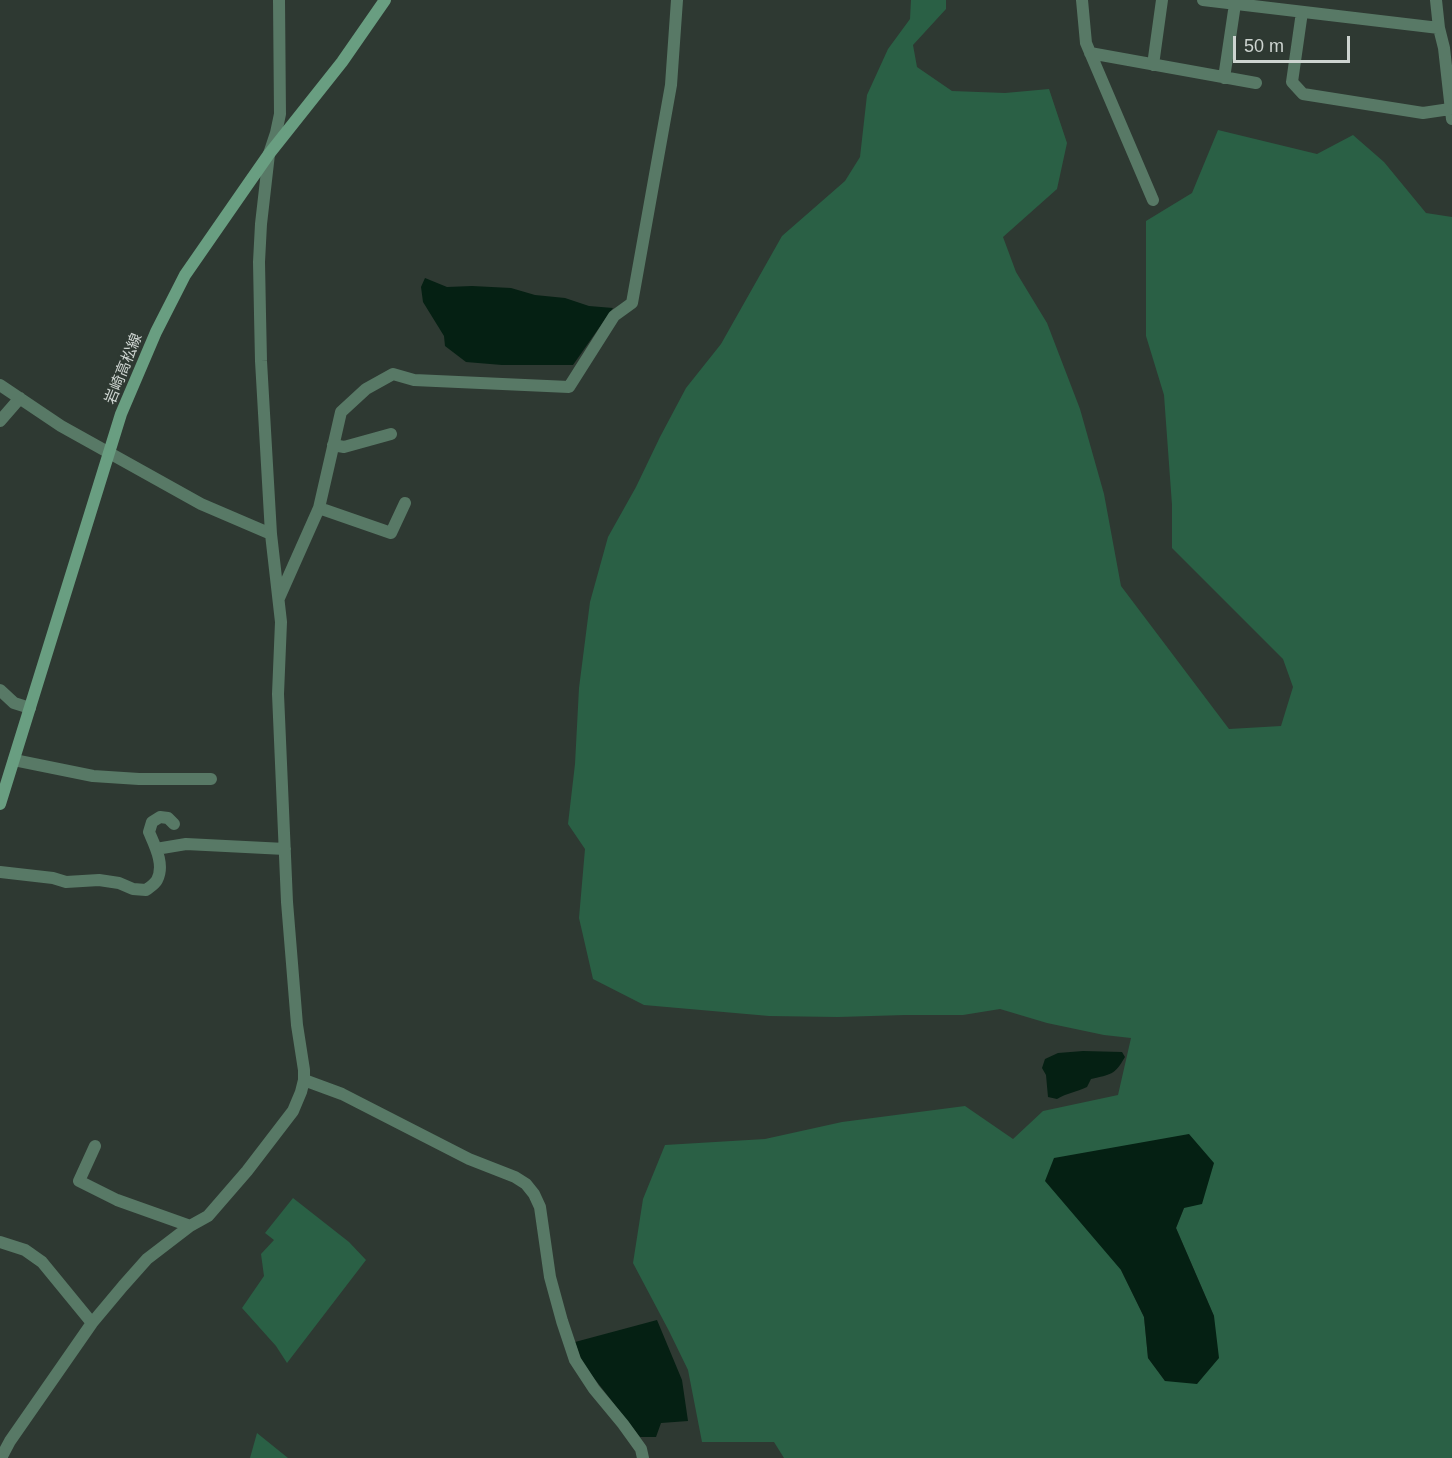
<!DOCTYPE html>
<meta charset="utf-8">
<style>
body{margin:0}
#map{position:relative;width:1452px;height:1458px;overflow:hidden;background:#2e3932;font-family:Arial,sans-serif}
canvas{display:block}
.scale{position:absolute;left:1233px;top:36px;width:117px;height:27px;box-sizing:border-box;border:3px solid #cdd4d0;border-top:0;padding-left:8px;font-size:18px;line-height:21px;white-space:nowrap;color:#cdd4d0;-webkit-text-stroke:4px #2e3932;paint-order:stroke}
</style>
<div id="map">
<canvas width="1452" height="1458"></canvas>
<div class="scale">50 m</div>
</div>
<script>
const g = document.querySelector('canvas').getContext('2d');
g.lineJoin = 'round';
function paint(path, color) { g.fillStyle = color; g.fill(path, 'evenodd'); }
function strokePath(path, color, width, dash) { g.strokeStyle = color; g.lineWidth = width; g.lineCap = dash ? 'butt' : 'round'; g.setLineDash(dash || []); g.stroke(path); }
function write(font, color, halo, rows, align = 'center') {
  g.font = font + ' Arial,"Noto Sans JP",sans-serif'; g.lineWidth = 5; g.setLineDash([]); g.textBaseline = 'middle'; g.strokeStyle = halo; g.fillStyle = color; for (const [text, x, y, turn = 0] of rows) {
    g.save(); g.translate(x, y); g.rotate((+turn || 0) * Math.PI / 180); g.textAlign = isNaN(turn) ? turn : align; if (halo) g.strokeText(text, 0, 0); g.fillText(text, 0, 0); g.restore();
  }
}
paint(new Path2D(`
 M 911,0 L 946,0 L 946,9 L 913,45 L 917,67 L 952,91 L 1005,93 L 1049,89 L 1067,143 L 1057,189 L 1003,237 L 1016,272 L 1047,323 L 1080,409 L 1104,494 L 1121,586 L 1229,729 L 1281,726 L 1293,687 L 1283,659 L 1172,548 L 1172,505 L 1164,395 L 1146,336 L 1146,221 L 1192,193 L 1218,130 L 1317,154 L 1353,135 L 1384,162 L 1426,213 L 1452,217 L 1452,1458 L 784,1458 L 774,1442 L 702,1442 L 688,1370 L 669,1331 L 633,1263 L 643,1199 L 665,1145 L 765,1139 L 842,1122 L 965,1106 L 1013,1139 L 1043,1111 L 1118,1095 L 1131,1038 L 1104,1035 L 1047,1023 L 1000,1009 L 963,1015 L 905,1015 L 838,1017 L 769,1016 L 644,1005 L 593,979 L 579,918 L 585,849 L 568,824 L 575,764 L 579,688 L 590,602 L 608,537 L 636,487 L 660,437 L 686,388 L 721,344 L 782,236 L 845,181 L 860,157 L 867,95 L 888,49 L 910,19 ZM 1214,1163 L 1184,1208 L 1176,1228 L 1214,1316 L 1165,1381 L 1148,1358 L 1144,1317 L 1121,1270 Z
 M 293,1198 L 349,1242 L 366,1260 L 287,1363 L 276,1346 L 242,1308 L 264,1276 L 261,1254 L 274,1240 L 265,1233 Z
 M 257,1433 L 288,1458 L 250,1458 Z`), '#2a6045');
paint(new Path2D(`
 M 425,278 L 447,287 L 472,286 L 511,288 L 535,295 L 565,298 L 589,306 L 613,308 L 573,365 L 502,365 L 466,362 L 445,346 L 444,336 L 423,302 L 421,287 Z
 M 1083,1051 L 1122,1052 L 1125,1057 C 1114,1076 1111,1074 1091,1079 L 1087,1087 C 1076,1092 1067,1093 1057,1099 L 1048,1097 L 1046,1075 L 1042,1068 L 1045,1059 L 1058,1053 Z
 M 1189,1134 L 1214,1163 L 1202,1204 L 1184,1208 L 1176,1228 L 1214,1316 L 1219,1358 L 1197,1384 L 1165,1381 L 1148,1358 L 1144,1317 L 1121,1270 L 1045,1181 L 1054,1158 Z
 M 657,1320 L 682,1380 L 688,1421 L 661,1423 L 656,1437 L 640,1437 L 583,1364 L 575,1342 Z`), '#052013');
strokePath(new Path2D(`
 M 1082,0 L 1086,43 L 1153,200
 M 1203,0 L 1439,28
 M 1436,0 L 1439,28 L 1444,48 L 1452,119
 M 1302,12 L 1292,82 L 1303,94 L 1423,113 L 1450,109
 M 1090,53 L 1256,83
 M 1153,65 L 1162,0
 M 1224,78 L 1235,4
 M 0,385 L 61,426 L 201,504 L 271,534
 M 0,421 L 20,398
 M 333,445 L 344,447 L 391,434
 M 319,508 L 391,533 L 405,503
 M 279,598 L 319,508 L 341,412 L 366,389 L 393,374 L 414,380 L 569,387 L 614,316 L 632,303 L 671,85 L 677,0
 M 0,690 L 14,703 L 30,708
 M 14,760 L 93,776 L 139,779 L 211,779
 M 156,849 L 186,844 L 285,849
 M 0,872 L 53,878 L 66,882 L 99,880 L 119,883 L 133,889 L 146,890 C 150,887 155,884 157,880 C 165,865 155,846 149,832 L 152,822 L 160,817 L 168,818 L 174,824
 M 304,1080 L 342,1094 L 469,1159 L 515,1177 L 526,1184 L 534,1194 L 540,1207 L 550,1277 L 562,1321 L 575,1360 L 594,1389 L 623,1424 L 641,1449 L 643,1458
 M 95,1146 L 79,1181 L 117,1200 L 190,1226
 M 0,1242 L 25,1250 L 42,1262 L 92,1323
 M 1,1458 L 10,1441 L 92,1323 L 123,1286 L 147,1259 L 190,1226 L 208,1216 L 247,1171 L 293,1111 L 301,1092 L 304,1080 L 304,1070 L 297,1025 L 287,902 L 278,694 L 281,622 L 271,534 L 261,361 L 260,314 L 259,262 L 261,224 L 269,154 L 276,133 L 280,114 L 279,0`), '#587966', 12);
strokePath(new Path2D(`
 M 0,804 L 121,414 L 156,332 L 185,275 L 246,187 L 269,154 L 342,62 L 385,0`), '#699e81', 12);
write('15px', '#cdd4d0', '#2e3932', [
 ["岩崎高松線",124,369,-68]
]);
</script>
